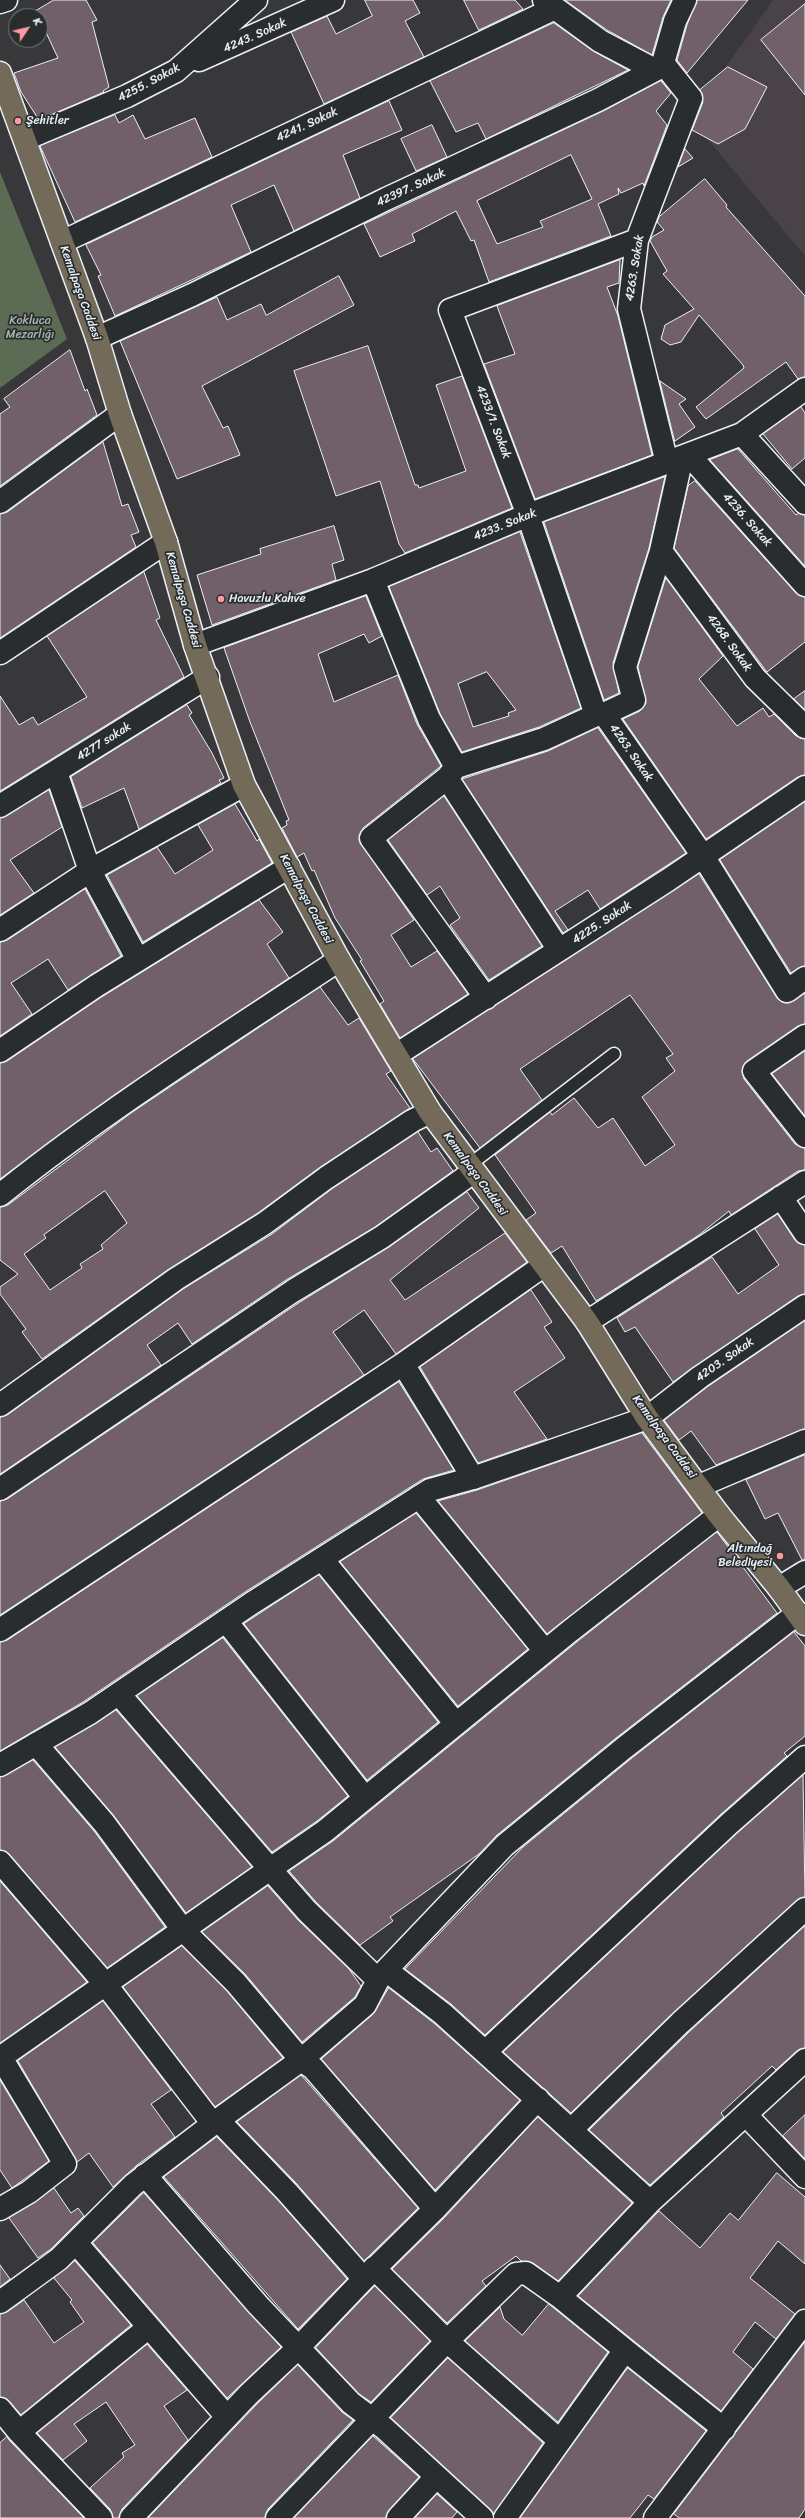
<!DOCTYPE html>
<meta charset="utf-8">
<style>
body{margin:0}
#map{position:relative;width:805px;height:2518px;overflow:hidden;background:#38373a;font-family:Sriracha,sans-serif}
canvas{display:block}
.north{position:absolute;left:8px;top:8px;width:40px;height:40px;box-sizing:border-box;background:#2a2d2e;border:1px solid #767b7f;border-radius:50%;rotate:55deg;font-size:11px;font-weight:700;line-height:16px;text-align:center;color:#e8f1f8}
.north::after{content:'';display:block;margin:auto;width:14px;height:18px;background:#ff9aa2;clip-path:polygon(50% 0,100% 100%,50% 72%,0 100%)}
</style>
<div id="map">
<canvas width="805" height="2518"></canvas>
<div class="north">K</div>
</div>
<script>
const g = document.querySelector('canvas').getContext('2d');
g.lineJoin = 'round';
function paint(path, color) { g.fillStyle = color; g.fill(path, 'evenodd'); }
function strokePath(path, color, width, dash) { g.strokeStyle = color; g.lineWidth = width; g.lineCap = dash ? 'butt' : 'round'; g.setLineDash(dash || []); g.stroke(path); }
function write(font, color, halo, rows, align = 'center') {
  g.font = font + ' Sriracha,sans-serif'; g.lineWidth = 3.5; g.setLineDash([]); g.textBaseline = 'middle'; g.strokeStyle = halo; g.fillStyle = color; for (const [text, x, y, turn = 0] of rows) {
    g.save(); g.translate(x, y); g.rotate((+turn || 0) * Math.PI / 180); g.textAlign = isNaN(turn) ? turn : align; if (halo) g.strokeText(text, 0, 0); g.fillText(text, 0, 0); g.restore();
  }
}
paint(new Path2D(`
 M 773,0 L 805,0 L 805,256 L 690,118 Z`), '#494348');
paint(new Path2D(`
 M 0,172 L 67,339 L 0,388 Z`), '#5c6c54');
const building = new Path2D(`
 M 54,0 L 86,0 L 97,20 L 92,22 L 109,87 L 103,91 L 104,92 L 39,120 L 21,92 L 14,73 L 58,58 L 36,11 Z
 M 365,0 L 413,0 L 420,13 L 405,21 L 424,57 L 324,104 L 291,32 L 327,16 L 336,34 L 372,16 Z
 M 464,0 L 515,0 L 523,9 L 479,30 Z
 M 565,0 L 671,0 L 663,17 L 652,55 L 607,30 Z
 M 697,0 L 748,0 L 687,73 L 677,60 L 687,25 Z
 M 805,4 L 805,95 L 761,40 Z
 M 554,23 L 593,51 L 628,70 L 486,139 L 478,123 L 456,132 L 430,81 Z
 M 728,67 L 767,87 L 745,129 L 718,144 L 692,130 L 703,102 L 700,90 Z
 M 661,81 L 671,93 L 656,111 L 667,125 L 644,186 L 643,183 L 621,193 L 618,188 L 619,194 L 598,204 L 611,236 L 489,282 L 474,240 L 471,241 L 456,211 L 412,234 L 415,241 L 380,257 L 364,224 L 603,111 ZM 571,155 L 592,199 L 540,221 L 543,227 L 497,244 L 477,201 Z
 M 389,101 L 402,130 L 343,155 L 360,198 L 294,231 L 274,185 L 231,205 L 251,252 L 115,316 L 98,276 L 101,275 L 86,245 Z
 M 115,115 L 119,123 L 133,115 L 145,139 L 195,118 L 212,157 L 75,222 L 40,146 Z
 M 432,125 L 447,157 L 416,171 L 401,139 Z
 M 685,149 L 693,158 L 678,167 Z
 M 705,179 L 727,205 L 726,207 L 805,296 L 805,377 L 798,379 L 786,362 L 706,419 L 696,407 L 744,368 L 743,365 L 699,315 L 681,342 L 670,345 L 661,339 L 665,325 L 694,309 L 663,274 L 667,271 L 650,241 L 652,237 L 664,230 L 657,222 L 659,217 Z
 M 620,260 L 619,283 L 607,287 L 618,316 L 652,455 L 535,499 L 484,364 L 515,354 L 497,306 Z
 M 339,276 L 354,305 L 202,386 L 223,428 L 228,426 L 240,455 L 177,479 L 120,341 L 217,297 L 227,320 L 261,304 L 266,315 Z
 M 368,346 L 415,485 L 418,485 L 419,488 L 466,471 L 436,385 L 462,376 L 512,508 L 405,553 L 399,544 L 380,481 L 336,496 L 294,371 Z
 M 70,350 L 85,391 L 87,389 L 97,415 L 0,486 L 0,414 L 10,407 L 4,399 Z
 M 660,381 L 686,399 L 679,404 L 695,427 L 675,441 Z
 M 801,407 L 805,413 L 805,458 L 792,469 L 763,434 Z
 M 103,442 L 122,506 L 128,504 L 139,532 L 131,535 L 136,547 L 0,638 L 0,514 L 7,512 Z
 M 738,449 L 796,515 L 799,513 L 805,515 L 805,566 L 710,460 Z
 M 665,477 L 649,548 L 613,663 L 619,693 L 604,700 L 544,522 Z
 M 695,481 L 796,593 L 805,597 L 805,642 L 767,672 L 674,548 L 688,486 Z
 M 334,526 L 344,560 L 332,564 L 336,580 L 212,625 L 197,575 L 261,554 L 260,549 Z
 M 520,532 L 581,708 L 539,727 L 462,752 L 440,714 L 389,587 ZM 487,672 L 516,710 L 508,713 L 509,716 L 473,727 L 458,684 Z
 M 144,572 L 160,618 L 156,620 L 184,677 L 0,791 L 0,696 L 19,725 L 33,717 L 38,725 L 87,697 L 47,636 Z
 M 666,578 L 723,656 L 699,679 L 737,726 L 763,708 L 769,717 L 774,714 L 796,736 L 805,739 L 805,775 L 798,777 L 706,839 L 623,719 L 640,711 L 646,703 L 638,667 Z
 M 366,596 L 382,636 L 369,643 L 364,634 L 318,654 L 334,702 L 398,675 L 417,724 L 441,766 L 363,828 L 359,840 L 414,920 L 391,935 L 411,967 L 437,951 L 468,994 L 400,1038 L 380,1004 L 384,1001 L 360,961 L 362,960 L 335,918 L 314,870 L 312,871 L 304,853 L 297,857 L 282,828 L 287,825 L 286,821 L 289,820 L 250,722 L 224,648 Z
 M 805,691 L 805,710 L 794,699 Z
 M 187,705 L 192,713 L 189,715 L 212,753 L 224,778 L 219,780 L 221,783 L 139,829 L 124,788 L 82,808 L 71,777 Z
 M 598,728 L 686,853 L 600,909 L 588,890 L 555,911 L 568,930 L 563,933 L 462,779 L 548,751 Z
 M 49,790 L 62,827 L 10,860 L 34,893 L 0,915 L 0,818 Z
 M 444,796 L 542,946 L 489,980 L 450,925 L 460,918 L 440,886 L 427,895 L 388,840 Z
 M 805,802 L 805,966 L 791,973 L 720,860 Z
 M 235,804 L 257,841 L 259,839 L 272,863 L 143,942 L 107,875 L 157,847 L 175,874 L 213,850 L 198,825 Z
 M 699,874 L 777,998 L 782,1002 L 788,1003 L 805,993 L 805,1024 L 798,1026 L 747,1061 L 742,1072 L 744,1079 L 795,1144 L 805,1148 L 805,1170 L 798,1171 L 731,1215 L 729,1211 L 699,1235 L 596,1301 L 562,1246 L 551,1253 L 526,1220 L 536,1213 L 495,1155 L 550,1112 L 552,1115 L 574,1098 L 598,1128 L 613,1118 L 645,1166 L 675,1145 L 642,1097 L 675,1071 L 666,1058 L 673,1054 L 630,995 L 520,1069 L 542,1100 L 480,1148 L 413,1059 Z
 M 85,889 L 121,956 L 68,990 L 48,959 L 11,983 L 32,1014 L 0,1036 L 0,942 L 7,940 Z
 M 259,900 L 283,932 L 267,944 L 289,978 L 117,1093 L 0,1179 L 0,1063 L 7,1061 L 103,996 Z
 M 320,987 L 348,1025 L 359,1018 L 391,1071 L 386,1074 L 410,1108 L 319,1168 L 258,1213 L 169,1269 L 42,1359 L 22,1332 L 26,1329 L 0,1294 L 0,1287 L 18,1274 L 0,1260 L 0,1207 L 8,1205 L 131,1113 ZM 105,1191 L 127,1223 L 101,1245 L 103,1249 L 80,1264 L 82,1268 L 50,1290 L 24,1254 L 46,1238 L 44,1235 Z
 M 805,1051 L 805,1116 L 772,1074 Z
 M 418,1132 L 431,1152 L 437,1148 L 453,1171 L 375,1227 L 286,1280 L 192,1344 L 178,1323 L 147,1345 L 161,1365 L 0,1474 L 0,1417 L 7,1415 L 183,1289 L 272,1234 L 333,1188 Z
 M 467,1192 L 479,1208 L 390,1280 L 405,1300 L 505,1233 L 527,1262 L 396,1354 L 364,1310 L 333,1332 L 364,1375 L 0,1615 L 0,1501 L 7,1499 L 300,1302 L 389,1247 Z
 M 778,1214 L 795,1240 L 805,1245 L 805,1294 L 798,1296 L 673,1382 L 635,1327 L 625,1332 L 617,1318 L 712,1257 L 738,1294 L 779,1265 L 755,1229 Z
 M 531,1290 L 552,1322 L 544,1327 L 565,1358 L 514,1392 L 547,1439 L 478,1463 L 420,1367 Z
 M 805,1321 L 805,1429 L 716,1465 L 691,1431 L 679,1440 L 664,1420 L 707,1387 Z
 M 399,1382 L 454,1470 L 423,1479 L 245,1592 L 83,1702 L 0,1751 L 0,1642 L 7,1640 Z
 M 642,1433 L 702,1513 L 547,1634 L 438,1501 L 477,1490 Z
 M 805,1455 L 805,1560 L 802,1560 L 778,1513 L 765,1519 L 746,1480 Z
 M 416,1513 L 528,1649 L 458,1706 L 340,1562 Z
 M 717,1532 L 777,1613 L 616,1738 L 497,1835 L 479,1854 L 390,1917 L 393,1921 L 360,1945 L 316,1902 L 289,1871 L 333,1841 L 578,1641 Z
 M 319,1575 L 438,1722 L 367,1780 L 244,1624 Z
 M 794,1632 L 805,1646 L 805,1736 L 784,1753 L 787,1756 L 720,1815 L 485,2035 L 451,2004 L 405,1969 L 523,1847 L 632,1758 Z
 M 223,1638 L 348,1796 L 317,1821 L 272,1852 L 137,1696 Z
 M 116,1710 L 252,1867 L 186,1913 L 114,1816 L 55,1747 Z
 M 33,1760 L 94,1831 L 165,1927 L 107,1968 L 9,1854 L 0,1850 L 0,1777 Z
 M 803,1775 L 805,1897 L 797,1900 L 672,2014 L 571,2113 L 503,2052 L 737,1833 Z
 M 0,1881 L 87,1982 L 0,2043 Z
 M 268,1886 L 298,1920 L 349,1969 L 361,1986 L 355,1997 L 302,2042 L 246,1975 L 202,1932 Z
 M 805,1926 L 805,2048 L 797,2051 L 776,2070 L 772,2066 L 721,2113 L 724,2117 L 650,2185 L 589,2130 L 689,2032 Z
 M 182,1946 L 227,1991 L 283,2058 L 215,2107 L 123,1987 Z
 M 389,1988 L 435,2024 L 520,2100 L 435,2190 L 321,2059 L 373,2014 Z
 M 103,2001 L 171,2090 L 151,2104 L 175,2137 L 137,2165 L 113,2187 L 89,2153 L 77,2162 L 18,2061 Z
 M 301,2075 L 418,2208 L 364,2261 L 296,2183 L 237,2122 Z
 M 0,2080 L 49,2161 L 12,2188 L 0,2170 Z
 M 805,2115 L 805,2159 L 783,2136 Z
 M 538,2117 L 632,2203 L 558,2281 L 533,2263 L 521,2261 L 516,2256 L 482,2281 L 486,2286 L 447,2323 L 392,2269 L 444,2218 Z
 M 217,2137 L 278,2200 L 347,2279 L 298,2329 L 164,2177 Z
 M 777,2173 L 805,2197 L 805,2264 L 778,2241 L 750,2278 L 795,2314 L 776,2339 L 755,2322 L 733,2352 L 753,2369 L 721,2411 L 578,2296 L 659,2211 L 700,2248 L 730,2213 L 738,2220 Z
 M 54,2188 L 71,2213 L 78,2208 L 84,2216 L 51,2249 L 38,2258 L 9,2218 Z
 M 144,2193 L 281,2347 L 227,2398 L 93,2243 Z
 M 75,2261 L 131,2325 L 21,2415 L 9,2401 L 0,2397 L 0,2314 L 7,2312 L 24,2300 L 54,2343 L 84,2322 L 70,2302 L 72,2300 L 54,2278 Z
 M 0,2265 L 10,2279 L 0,2287 Z
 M 375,2286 L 430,2341 L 371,2402 L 359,2394 L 316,2348 Z
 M 549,2304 L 608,2352 L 558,2422 L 465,2341 L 500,2307 L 504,2319 L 522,2335 Z
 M 805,2342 L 805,2509 L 799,2518 L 679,2518 L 674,2514 Z
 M 147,2344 L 187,2390 L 164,2406 L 188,2440 L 122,2509 L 119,2518 L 113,2518 L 110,2509 L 90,2488 L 124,2457 L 122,2453 L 135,2445 L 106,2402 L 74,2424 L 87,2441 L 63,2460 L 37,2433 Z
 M 448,2358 L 543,2443 L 494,2514 L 391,2418 Z
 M 298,2365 L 342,2412 L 353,2420 L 268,2509 L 265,2518 L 148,2518 L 258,2403 Z
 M 628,2368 L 706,2431 L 654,2499 L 648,2495 L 630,2518 L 520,2518 Z
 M 373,2436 L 419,2477 L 389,2510 L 386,2518 L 294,2518 Z
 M 7,2437 L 10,2441 L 84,2518 L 0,2518 L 0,2443 Z
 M 437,2494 L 457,2512 L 452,2518 L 415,2518 Z`);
paint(building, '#726069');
strokePath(building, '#e8f1f8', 1);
const lane = new Path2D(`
 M 468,1166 L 614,1054`);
const street = new Path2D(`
 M 544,0 L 600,41 L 655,70
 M 0,2 L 6,0
 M 199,60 L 333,0
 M 663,63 L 691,98 L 637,240 L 629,309 L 667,463
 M 25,139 L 127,96 L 176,71 L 256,0
 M 637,240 L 450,310 L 528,515 L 596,715 L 604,714 L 634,700 L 625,667 L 661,551 L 682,457
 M 62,242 L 553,9
 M 97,338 L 192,295 L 386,199 L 598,100 L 655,70 L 663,63 L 675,21 L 685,0
 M 742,434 L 805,503
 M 689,455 L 805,585
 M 0,502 L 120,414
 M 661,551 L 755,678 L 805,727
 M 373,580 L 429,719 L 456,767 L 447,778 L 371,838 L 486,998
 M 195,645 L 373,580 L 528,515 L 742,434 L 805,389
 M 0,653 L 166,542
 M 604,714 L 703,856 L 787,991 L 805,978
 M 456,767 L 544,739 L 596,715
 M 56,772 L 90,871 L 138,960
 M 447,778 L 559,950
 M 0,806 L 208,677
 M 0,930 L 96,867 L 244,785
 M 805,1036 L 754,1071 L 805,1136
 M 0,1051 L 96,986 L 289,867
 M 396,1055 L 668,880 L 805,787
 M 0,1195 C 107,1109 224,1036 339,960
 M 781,1197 L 805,1233
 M 587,1322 L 805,1182
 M 403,1364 L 473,1478
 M 0,1405 L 176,1279 L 265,1223 L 326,1178 L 412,1121 L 430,1112
 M 647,1418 L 700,1377 L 805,1306
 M 699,1486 L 805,1441
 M 0,1489 L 293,1291 L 382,1237 L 473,1172
 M 419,1497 L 545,1651
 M 719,1515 L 570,1631 L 325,1831 L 270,1869 L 307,1911 L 378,1980 L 386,1970 L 443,2014 L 650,2202 L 805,2060
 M 322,1559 L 456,1724
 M 779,1588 L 805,1572
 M 226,1621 L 365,1798
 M 0,1630 L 403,1364 L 543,1266
 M 36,1744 L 104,1823 L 183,1930 L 236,1983 L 301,2060 L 313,2068 L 435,2209 L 538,2099
 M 0,1862 L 106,1985 L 213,2124
 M 386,1970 L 505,1845 L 624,1748 L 798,1613
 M 378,1980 L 365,2005 L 301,2060 L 218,2120 L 287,2192 L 364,2279 L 435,2209
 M 485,2052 L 729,1824 L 805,1757
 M 0,2056 L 65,2164 L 29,2192 L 0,2209
 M 0,2058 L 270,1869 L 119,1694
 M 746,2115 L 805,2177
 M 571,2130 L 680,2023 L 805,1909
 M 145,2175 L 258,2305 L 351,2403 L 384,2428 L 482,2518
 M 77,2244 L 227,2417
 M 374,2268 L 447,2341 L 516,2274 L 526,2273 L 560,2297
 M 0,2302 L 59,2259 L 133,2185 L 218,2120
 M 625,2350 L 724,2429
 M 0,2409 L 19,2432 L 101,2518
 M 19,2432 L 149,2327
 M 131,2518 L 249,2394 L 298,2348 L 364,2279
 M 277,2518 L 447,2341 L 560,2441
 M 398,2518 L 436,2477
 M 505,2518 L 625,2350 L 560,2297 L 650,2202
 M 655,2518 L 805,2321`);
const secondary = new Path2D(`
 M 0,1765 L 90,1713 L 252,1603 L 430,1490 L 473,1478 L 647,1418`);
const primary = new Path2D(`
 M 0,73 L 97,338 L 120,414 L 166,542 L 195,645 L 244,785 L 339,960 L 430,1112 L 587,1322 L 647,1418 L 719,1515 L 779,1588 L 805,1624`);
strokePath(lane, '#e8f1f8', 15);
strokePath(street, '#e8f1f8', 25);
strokePath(secondary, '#e8f1f8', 25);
strokePath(primary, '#e8f1f8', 25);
strokePath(lane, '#2a2d2e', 12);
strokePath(street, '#2a2d2e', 22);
strokePath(secondary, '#2a2d2e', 22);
strokePath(primary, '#746a5a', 22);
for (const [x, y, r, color] of [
 [18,121,4,"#ff9aa2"],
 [221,599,4,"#ff9aa2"],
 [780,1556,4,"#ff9aa2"]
]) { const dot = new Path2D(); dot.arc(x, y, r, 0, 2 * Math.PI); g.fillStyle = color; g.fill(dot); strokePath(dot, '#2a2d2e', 1.5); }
write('12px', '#e8f1f8', '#2a2d2e', [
 ["4243. Sokak",255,36,-24],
 ["4255. Sokak",149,83,-28],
 ["4241. Sokak",307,125,-25],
 ["42397. Sokak",411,188,-25],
 ["4263. Sokak",635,268,-81],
 ["Kemalpaşa Caddesi",80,293,70],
 ["4233/1. Sokak",493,422,69],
 ["4236. Sokak",747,520,48],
 ["4233. Sokak",505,525,-22],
 ["Kemalpaşa Caddesi",183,600,74],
 ["4268. Sokak",729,643,54],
 ["4277 sokak",104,742,-32],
 ["4263. Sokak",631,753,55],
 ["Kemalpaşa Caddesi",306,899,62],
 ["4225. Sokak",602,923,-33],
 ["Kemalpaşa Caddesi",475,1174,54],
 ["4203. Sokak",725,1360,-35],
 ["Kemalpaşa Caddesi",664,1437,54]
]);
write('12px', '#e8f1f8', '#2a2d2e', [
 ["Şehitler",26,121],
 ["Havuzlu Kahve",229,599],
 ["Altındağ",772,1549,"right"],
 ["Belediyesi",772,1563,"right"]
], 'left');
write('12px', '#a9b5ae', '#2a2d2e', [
 ["Kokluca",30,321],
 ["Mezarlığı",30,335]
]);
</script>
